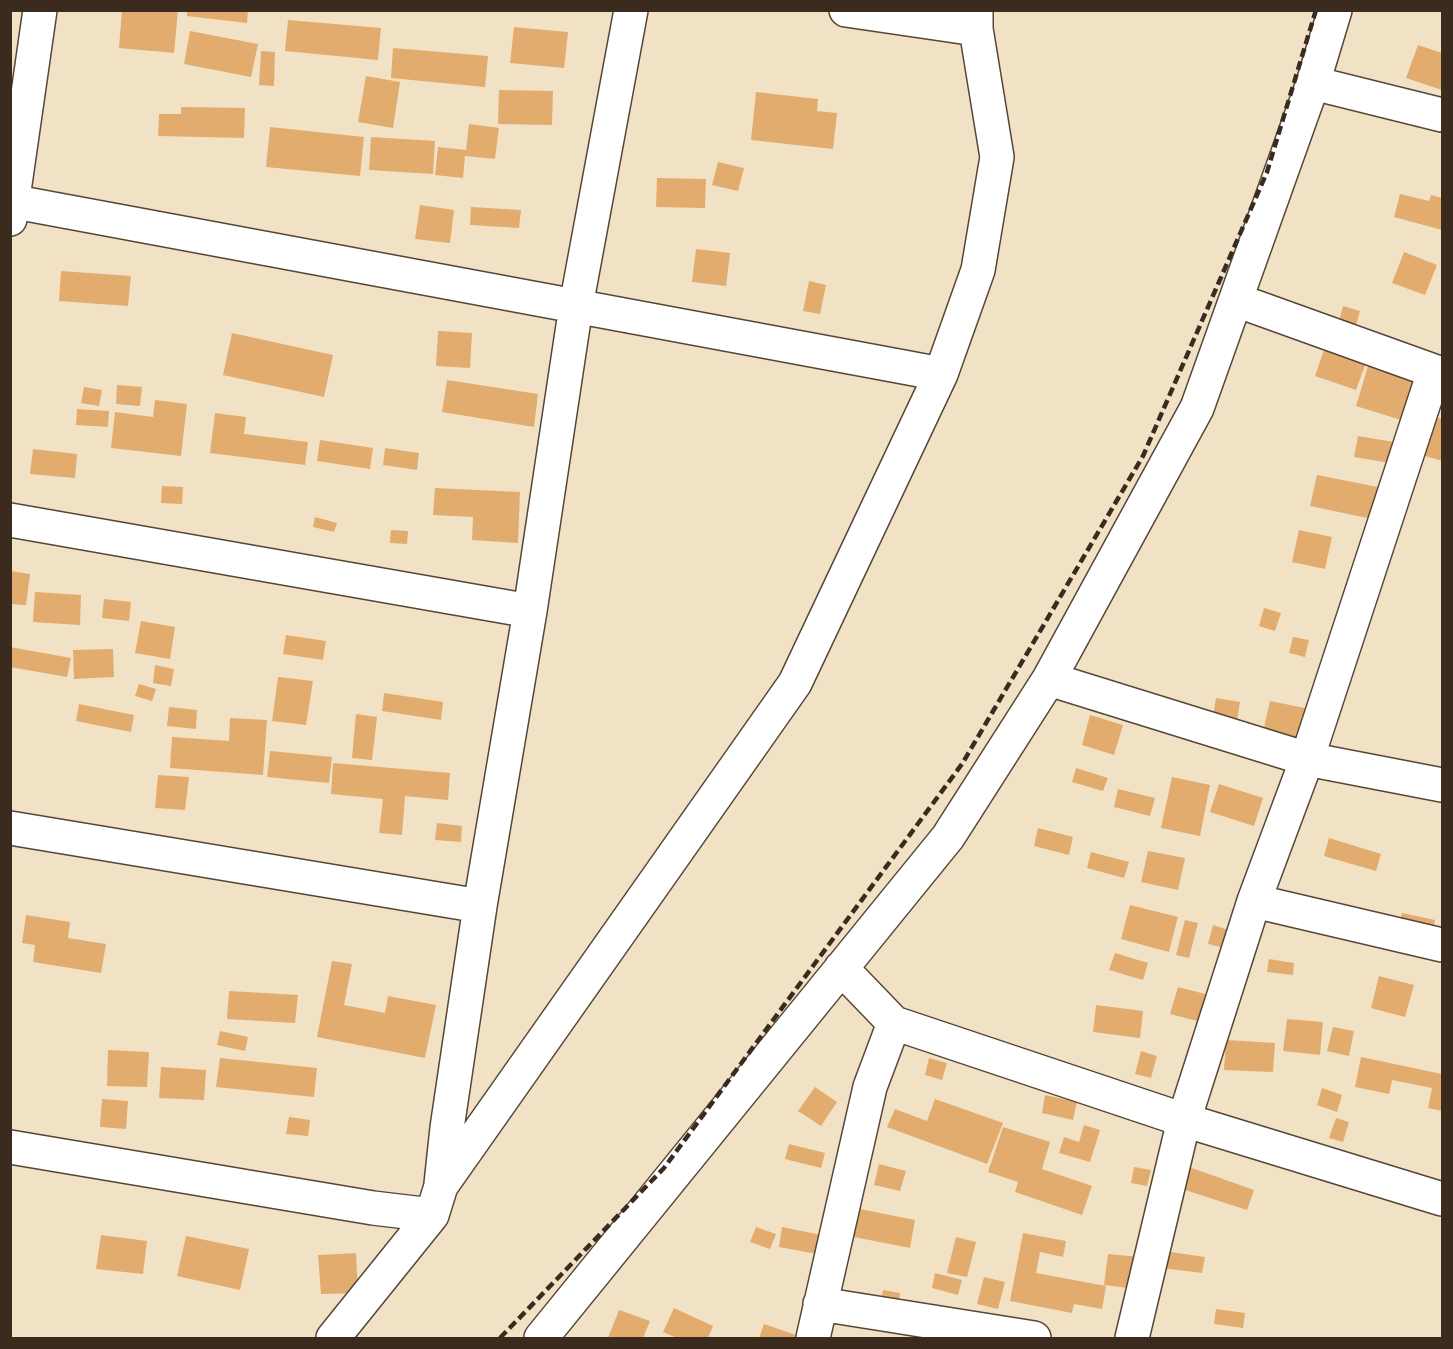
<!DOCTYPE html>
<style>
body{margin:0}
#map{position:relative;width:1453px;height:1349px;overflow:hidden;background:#f2e2c5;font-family:"Playpen Sans",sans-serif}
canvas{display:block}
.frame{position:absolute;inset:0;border:12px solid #3b2a1e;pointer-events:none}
</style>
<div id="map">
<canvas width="1453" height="1349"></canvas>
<div class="frame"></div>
</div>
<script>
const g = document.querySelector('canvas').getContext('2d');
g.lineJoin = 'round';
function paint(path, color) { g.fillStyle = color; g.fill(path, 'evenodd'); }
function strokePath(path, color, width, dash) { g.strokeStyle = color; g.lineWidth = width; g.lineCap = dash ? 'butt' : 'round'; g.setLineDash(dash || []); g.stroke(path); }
paint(new Path2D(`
 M 122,10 L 178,10 L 174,53 L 119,48 Z
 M 187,10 L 248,10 L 247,23 L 187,16 Z
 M 288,20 L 381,28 L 378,60 L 285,51 Z
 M 514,27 L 568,32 L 564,68 L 510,63 Z
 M 190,31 L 258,44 L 251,77 L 184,64 Z
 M 1418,45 L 1442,53 L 1442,90 L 1406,78 Z
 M 393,48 L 488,56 L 485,87 L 391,78 Z
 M 261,51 L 275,52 L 274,86 L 259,85 Z
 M 366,76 L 400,82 L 393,128 L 358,122 Z
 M 499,90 L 553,91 L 552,125 L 498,124 Z
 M 756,92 L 818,99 L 817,111 L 837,113 L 833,149 L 751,140 Z
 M 181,107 L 245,108 L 244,138 L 158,136 L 159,114 L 181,114 Z
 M 469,124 L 499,128 L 495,159 L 465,156 L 463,178 L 435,175 L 438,147 L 466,150 Z
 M 270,127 L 364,137 L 360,176 L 266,167 Z
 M 371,137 L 435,141 L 433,174 L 369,170 Z
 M 718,162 L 744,168 L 738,191 L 712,185 Z
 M 657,178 L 706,179 L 705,208 L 656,207 Z
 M 1400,194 L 1429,201 L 1431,195 L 1442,198 L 1442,230 L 1394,217 Z
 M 420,205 L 454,210 L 450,243 L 415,239 Z
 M 471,207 L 521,210 L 519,228 L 470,225 Z
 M 696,249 L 730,253 L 726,286 L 692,282 Z
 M 1404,252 L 1437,265 L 1425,295 L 1392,283 Z
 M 61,271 L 131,276 L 128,306 L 59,301 Z
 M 809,281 L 826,285 L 820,314 L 803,311 Z
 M 1343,306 L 1360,311 L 1356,326 L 1339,322 Z
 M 438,331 L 472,333 L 470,368 L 436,366 Z
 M 232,333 L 333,355 L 324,397 L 223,375 Z
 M 1326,344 L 1367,360 L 1356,390 L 1315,376 Z
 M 1368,366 L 1413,380 L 1401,420 L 1356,406 Z
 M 447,380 L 538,394 L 534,427 L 442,412 Z
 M 117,385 L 142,387 L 140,406 L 116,404 Z
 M 84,387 L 102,390 L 99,406 L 81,403 Z
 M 155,400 L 187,404 L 181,456 L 111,448 L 115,412 L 153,417 Z
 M 77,409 L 109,411 L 108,427 L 76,425 Z
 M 215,413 L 246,417 L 244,434 L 308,442 L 305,465 L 210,453 Z
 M 1434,417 L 1442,419 L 1442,461 L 1422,455 Z
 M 1358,436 L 1394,442 L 1390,463 L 1354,457 Z
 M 320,440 L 373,448 L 370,469 L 317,461 Z
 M 385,448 L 419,453 L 417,470 L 383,465 Z
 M 33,449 L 77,454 L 75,478 L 30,474 Z
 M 1317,475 L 1378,487 L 1372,519 L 1310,506 Z
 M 162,486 L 183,487 L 182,504 L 161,503 Z
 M 435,488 L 520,492 L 518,543 L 472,540 L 473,517 L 433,515 Z
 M 315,517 L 337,523 L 334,532 L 313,527 Z
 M 391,530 L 408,531 L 407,544 L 390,543 Z
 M 1299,530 L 1332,537 L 1325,569 L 1292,562 Z
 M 10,571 L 30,574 L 26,605 L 10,604 Z
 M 35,592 L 81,595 L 80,625 L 33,622 Z
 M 104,599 L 131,602 L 129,621 L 102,618 Z
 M 1264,608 L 1281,613 L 1275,631 L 1259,626 Z
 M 141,621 L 175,627 L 170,659 L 135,653 Z
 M 286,635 L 326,641 L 323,660 L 283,654 Z
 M 1293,637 L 1309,640 L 1305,657 L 1289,653 Z
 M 10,647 L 71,658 L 67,677 L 10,667 Z
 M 113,649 L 114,677 L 74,679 L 73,650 Z
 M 155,665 L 174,669 L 171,686 L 153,683 Z
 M 278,677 L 313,681 L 306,725 L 272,721 Z
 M 139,684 L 156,689 L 152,701 L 135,696 Z
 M 384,693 L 443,702 L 441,720 L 382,711 Z
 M 1216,698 L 1240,702 L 1237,721 L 1213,717 Z
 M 1270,701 L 1305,708 L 1298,739 L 1263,732 Z
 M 79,704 L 134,715 L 131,732 L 76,721 Z
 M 169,707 L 197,710 L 196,729 L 167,726 Z
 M 356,714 L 377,717 L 372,760 L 352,758 Z
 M 1090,715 L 1123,725 L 1114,755 L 1082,745 Z
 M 230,718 L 267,720 L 263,775 L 170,768 L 172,737 L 229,741 Z
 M 270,751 L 332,757 L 329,783 L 267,777 Z
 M 333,763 L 450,773 L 448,800 L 405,796 L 402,835 L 379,833 L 383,799 L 331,794 Z
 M 1076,768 L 1108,778 L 1103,791 L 1072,782 Z
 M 158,775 L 189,777 L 185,810 L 155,808 Z
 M 1172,777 L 1210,785 L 1200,836 L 1161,828 Z
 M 1219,784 L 1263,798 L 1254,826 L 1210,812 Z
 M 1118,789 L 1155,798 L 1150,816 L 1114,807 Z
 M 437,823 L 462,826 L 461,842 L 435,840 Z
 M 1038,828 L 1073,837 L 1069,855 L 1034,846 Z
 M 1329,838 L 1381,854 L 1376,871 L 1324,856 Z
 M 1148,851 L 1185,858 L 1178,890 L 1141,882 Z
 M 1091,852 L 1129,862 L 1124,878 L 1087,868 Z
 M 1130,905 L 1178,917 L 1169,952 L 1121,939 Z
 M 1402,913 L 1435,920 L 1431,937 L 1398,930 Z
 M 26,915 L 70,922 L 68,938 L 106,944 L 101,973 L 33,962 L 35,945 L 22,943 Z
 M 1185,920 L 1198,923 L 1189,958 L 1176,955 Z
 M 1213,925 L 1228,930 L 1224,948 L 1208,944 Z
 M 1115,953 L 1148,963 L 1143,980 L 1109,970 Z
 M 1269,959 L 1294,963 L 1293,975 L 1267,972 Z
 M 332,961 L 352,964 L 344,1005 L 385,1013 L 388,996 L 436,1005 L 425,1058 L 317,1037 Z
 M 1379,976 L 1414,985 L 1405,1017 L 1371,1008 Z
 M 1178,987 L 1209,995 L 1201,1022 L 1170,1014 Z
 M 229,991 L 298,995 L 295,1023 L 227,1019 Z
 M 1096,1005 L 1143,1011 L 1140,1038 L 1093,1032 Z
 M 1287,1019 L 1323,1022 L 1320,1055 L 1283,1051 Z
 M 1333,1027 L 1354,1031 L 1349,1056 L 1327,1051 Z
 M 220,1031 L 248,1037 L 245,1051 L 217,1045 Z
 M 1226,1040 L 1275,1043 L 1273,1072 L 1224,1070 Z
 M 108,1050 L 149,1052 L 147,1087 L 107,1086 Z
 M 1141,1051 L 1157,1056 L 1151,1078 L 1135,1074 Z
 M 1361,1057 L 1442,1074 L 1442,1111 L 1428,1108 L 1432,1088 L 1392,1080 L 1389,1094 L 1355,1087 Z
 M 220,1058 L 317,1068 L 314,1097 L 216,1087 Z
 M 929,1058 L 947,1063 L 942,1080 L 925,1075 Z
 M 161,1067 L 206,1070 L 204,1100 L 159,1098 Z
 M 815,1087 L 837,1102 L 821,1126 L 798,1111 Z
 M 1322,1088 L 1342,1095 L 1337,1112 L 1317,1105 Z
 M 1045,1095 L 1077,1102 L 1073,1120 L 1042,1113 Z
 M 102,1099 L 128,1101 L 126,1129 L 100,1127 Z
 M 935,1099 L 1003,1123 L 987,1164 L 887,1127 L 895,1109 L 927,1121 Z
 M 289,1117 L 310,1120 L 308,1136 L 286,1134 Z
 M 1336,1118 L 1349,1122 L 1343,1142 L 1329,1138 Z
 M 1084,1125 L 1100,1130 L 1090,1162 L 1059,1153 L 1064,1137 L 1079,1142 Z
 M 1003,1127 L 1050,1142 L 1042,1169 L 1092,1186 L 1082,1215 L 1015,1192 L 1018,1182 L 988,1172 Z
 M 789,1144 L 825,1153 L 821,1168 L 785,1159 Z
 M 879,1164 L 906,1171 L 900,1191 L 874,1185 Z
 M 1134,1167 L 1151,1170 L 1147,1186 L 1131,1183 Z
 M 1189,1167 L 1254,1190 L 1247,1210 L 1182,1189 Z
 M 860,1209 L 915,1220 L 910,1248 L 854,1237 Z
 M 756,1227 L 776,1234 L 770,1249 L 750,1242 Z
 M 782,1227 L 826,1236 L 822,1255 L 779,1247 Z
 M 1023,1233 L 1066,1241 L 1063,1257 L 1040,1252 L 1036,1273 L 1106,1286 L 1102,1309 L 1074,1304 L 1072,1313 L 1010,1301 Z
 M 101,1235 L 147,1241 L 143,1274 L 96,1269 Z
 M 186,1236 L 249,1249 L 240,1290 L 177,1276 Z
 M 956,1237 L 976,1242 L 967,1277 L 947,1273 Z
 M 1164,1251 L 1205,1257 L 1202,1273 L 1162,1268 Z
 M 356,1253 L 358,1293 L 321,1294 L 318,1255 Z
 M 1108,1254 L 1140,1257 L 1136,1289 L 1104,1285 Z
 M 935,1273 L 962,1280 L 958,1295 L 932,1288 Z
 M 984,1277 L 1005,1282 L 998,1309 L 977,1304 Z
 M 883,1290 L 900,1293 L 898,1308 L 880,1305 Z
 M 674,1308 L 713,1326 L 708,1338 L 677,1338 L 663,1332 Z
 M 1216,1309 L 1245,1313 L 1243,1328 L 1214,1324 Z
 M 619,1310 L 650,1321 L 643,1338 L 608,1338 Z
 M 764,1324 L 796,1335 L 794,1338 L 759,1338 Z`), '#e2ac6e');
const minor = new Path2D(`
 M 846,10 L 976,29
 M 1313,83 L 1442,115
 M 10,201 L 941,374
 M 10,219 L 40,10
 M 1236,300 L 1442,374
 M 10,520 L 530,611
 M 1049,679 L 1307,759 L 1442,785
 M 10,828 L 480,906
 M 1254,901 L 1442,945
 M 841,968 L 894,1023
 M 10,1147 L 373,1208 L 432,1215
 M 441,1184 L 447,1128 L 480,906 L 530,611 L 576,306 L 631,10
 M 820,1304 L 1034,1338
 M 333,1338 L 432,1215 L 441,1186 L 795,683 L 941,374 L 978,270 L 997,157 L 976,29 L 976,10
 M 541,1338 L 948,837 L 1049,679 L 1197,408 L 1313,83 L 1335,10
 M 813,1338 L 870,1087 L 894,1023 L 1184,1120 L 1442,1199
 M 1132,1338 L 1184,1120 L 1254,901 L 1307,759 L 1434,372`);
strokePath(minor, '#564637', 36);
strokePath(minor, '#fff', 33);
strokePath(new Path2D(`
 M 500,1338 L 664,1168 L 962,764 L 1143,456 L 1267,172 L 1316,10`), '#3b2a1e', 4.5, [9, 4.5]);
</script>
